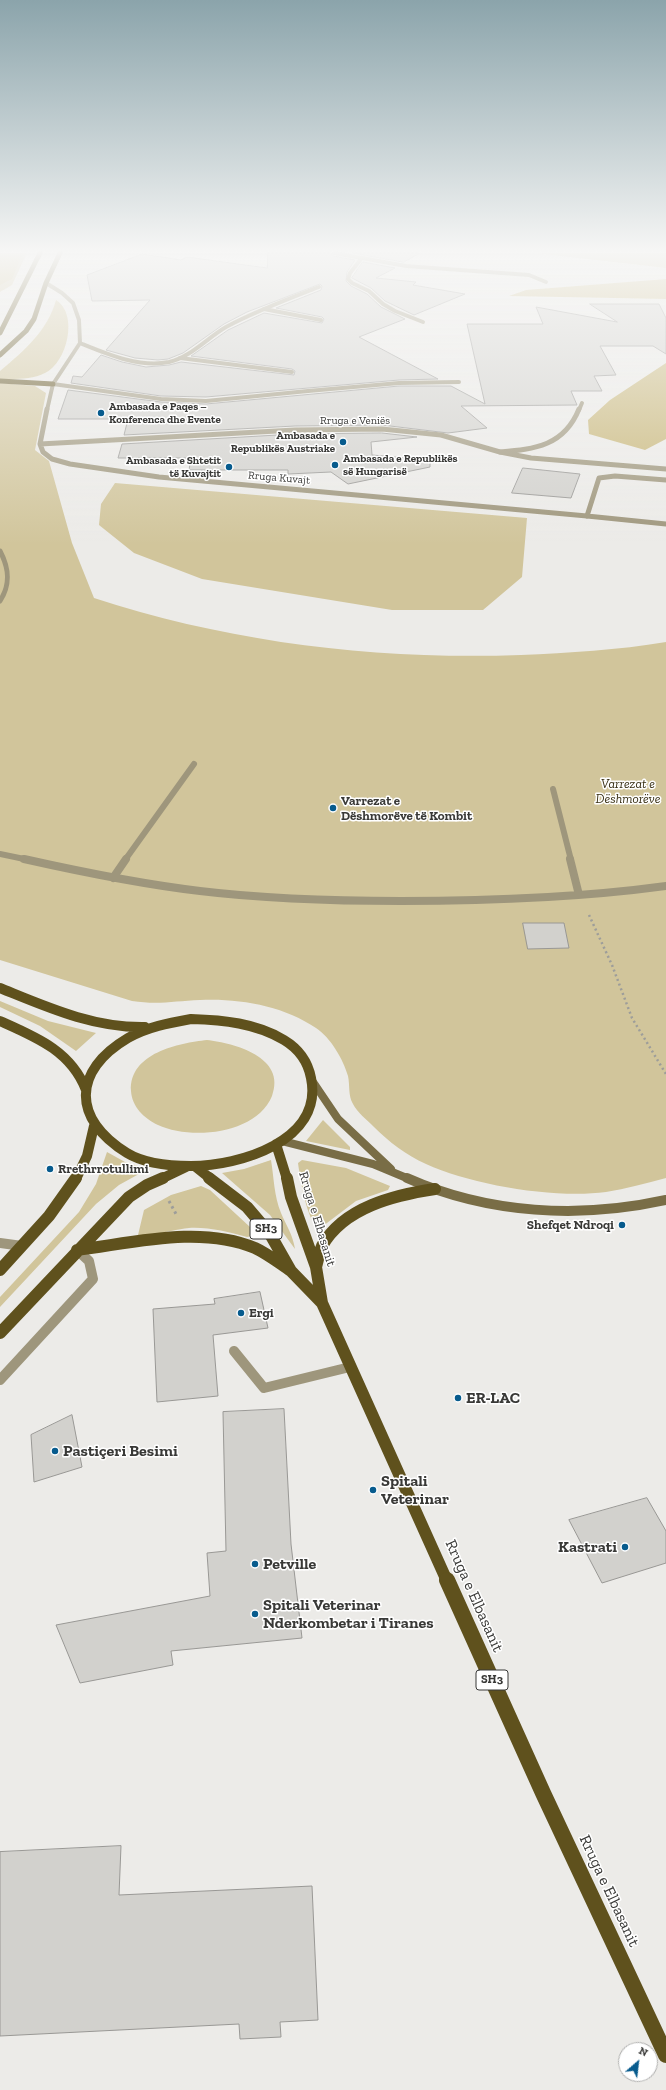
<!DOCTYPE html>
<meta charset="utf-8">
<style>
body{margin:0}
#map{position:relative;width:666px;height:2090px;overflow:hidden;background:#ecebe8;font-family:"Zilla Slab",serif}
canvas{display:block}
.north{position:absolute;left:618px;top:2042px;width:40px;height:40px;box-sizing:border-box;background:#fff;border:1px solid #b0b0af;border-radius:50%;rotate:28deg;font-size:11px;font-weight:700;line-height:16px;text-align:center;color:#393937}
.north::after{content:'';display:block;margin:auto;width:14px;height:18px;background:#075b8d;clip-path:polygon(50% 0,100% 100%,50% 72%,0 100%)}
</style>
<div id="map">
<canvas width="666" height="2090"></canvas>
<div class="north">N</div>
</div>
<script>
const g = document.querySelector('canvas').getContext('2d');
g.lineJoin = 'round';
function paint(path, color) { g.fillStyle = color; g.fill(path, 'evenodd'); }
function strokePath(path, color, width, dash) { g.strokeStyle = color; g.lineWidth = width; g.lineCap = dash ? 'butt' : 'round'; g.setLineDash(dash || []); g.stroke(path); }
function write(font, color, halo, rows, align = 'center') {
  g.font = font + ' "Zilla Slab",serif'; g.lineWidth = 3; g.setLineDash([]); g.textBaseline = 'middle'; g.strokeStyle = halo; g.fillStyle = color; for (const [text, x, y, turn = 0] of rows) {
    g.save(); g.translate(x, y); g.rotate((+turn || 0) * Math.PI / 180); g.textAlign = isNaN(turn) ? turn : align; if (halo) g.strokeText(text, 0, 0); g.fillText(text, 0, 0); g.restore();
  }
}
paint(new Path2D(`
 M 0,253 L 27,253 L 12,285 L 0,292 Z
 M 535,253 L 666,253 L 666,268 Z
 M 56,300 C 79,314 67,363 45,373 C 32,380 15,379 0,379 L 0,371 C 24,351 48,330 56,300 Z
 M 0,383 L 35,386 L 46,393 L 35,450 L 49,461 L 72,543 L 94,598 C 232,643 376,660 521,655 C 569,653 618,650 666,642 L 666,1178 C 646,1183 626,1189 606,1192 C 555,1199 472,1185 426,1164 C 406,1155 389,1142 374,1127 C 367,1120 357,1112 353,1104 C 348,1096 350,1085 348,1076 C 343,1059 331,1038 316,1028 C 284,1006 239,998 200,1000 C 175,1001 158,1005 132,1001 L 0,960 Z
 M 115,483 L 527,518 L 522,577 L 483,610 L 392,610 L 202,579 L 134,553 L 99,525 L 101,504 Z
 M 0,1001 L 48,1021 L 96,1033 L 76,1051 L 40,1026 L 0,1007 Z
 M 207,1040 C 234,1043 287,1057 272,1096 C 256,1135 190,1140 158,1125 C 144,1118 132,1107 131,1091 C 129,1053 179,1043 207,1040 Z
 M 323,1120 L 350,1147 L 350,1150 L 306,1141 Z
 M 107,1152 L 125,1162 L 148,1169 L 119,1185 L 96,1204 L 0,1307 L 0,1297 L 79,1212 L 96,1184 Z
 M 271,1160 C 274,1178 274,1196 281,1213 C 286,1225 293,1235 295,1249 L 270,1215 L 222,1173 L 244,1169 Z
 M 302,1160 L 346,1168 L 390,1186 L 388,1190 L 356,1201 L 319,1229 C 307,1222 300,1178 298,1163 Z
 M 201,1186 L 210,1190 L 250,1227 L 253,1231 L 252,1236 L 247,1237 C 228,1232 209,1227 189,1228 C 178,1229 145,1237 138,1235 L 144,1210 L 171,1195 Z`), '#d1c59b');
paint(new Path2D(`
 M 0,253 L 23,253 L 12,279 L 0,285 Z
 M 666,279 L 666,299 L 509,296 L 526,290 Z
 M 666,363 L 666,439 L 645,450 L 589,434 L 588,420 L 610,400 Z`), '#c8b677');
const building = new Path2D(`
 M 268,253 L 331,253 L 333,256 L 355,260 L 347,272 L 346,281 L 351,286 L 367,294 L 381,307 L 405,319 L 359,337 L 438,379 L 399,380 L 206,397 L 161,396 L 71,383 L 73,376 L 82,377 L 101,355 L 122,362 L 146,367 L 169,365 L 181,362 L 294,375 L 295,371 L 292,369 L 191,356 L 228,330 L 264,313 L 322,323 L 324,319 L 322,317 L 276,308 L 321,290 L 322,286 L 320,284 L 247,312 L 224,324 L 183,353 L 168,359 L 158,360 L 135,358 L 106,350 L 150,300 L 92,301 L 87,275 L 142,254 L 181,260 L 187,257 L 267,268 Z
 M 353,253 L 420,253 L 404,262 Z
 M 363,262 L 395,268 L 376,278 L 416,282 L 413,285 L 465,294 L 414,315 L 385,301 L 371,288 L 352,278 Z
 M 590,304 L 659,304 L 666,318 L 666,354 L 653,346 L 600,346 L 616,375 L 594,376 L 602,391 L 571,391 L 577,405 L 461,406 L 487,428 L 448,433 L 382,425 L 295,426 L 124,435 L 128,419 L 58,419 L 68,390 L 161,402 L 206,404 L 399,386 L 451,386 L 485,404 L 467,324 L 543,324 L 536,307 L 617,322 Z
 M 382,433 L 417,437 L 371,442 L 372,455 L 430,460 L 430,467 L 348,484 L 331,472 L 288,474 L 288,470 L 189,470 L 191,458 L 118,458 L 122,444 L 295,434 Z
 M 523,468 L 580,474 L 571,498 L 512,493 Z
 M 523,923 L 564,923 L 569,948 L 528,949 Z
 M 260,1292 L 268,1328 L 213,1335 L 218,1396 L 157,1402 L 153,1309 L 215,1304 L 214,1299 Z
 M 284,1409 L 291,1544 L 302,1638 L 171,1651 L 173,1665 L 80,1683 L 56,1625 L 210,1596 L 207,1553 L 226,1551 L 223,1412 Z
 M 72,1415 L 82,1467 L 34,1482 L 31,1435 Z
 M 647,1498 L 666,1531 L 666,1563 L 602,1583 L 569,1520 Z
 M 121,1846 L 119,1895 L 312,1886 L 318,2020 L 280,2022 L 281,2037 L 240,2039 L 239,2024 L 0,2036 L 0,1852 Z`);
paint(building, '#d2d1cd');
strokePath(building, '#999895', 1);
strokePath(new Path2D(`
 M 589,915 L 612,965 L 632,1018 L 666,1074`), '#9d9d9a', 2.5, [2, 3]);
strokePath(new Path2D(`
 M 169,1201 L 176,1214`), '#9d9d9a', 3, [2.5, 3.5]);
strokePath(new Path2D(`
 M 334,253 L 406,266 L 529,275 L 546,282
 M 361,259 L 350,273 L 348,279 L 352,283 L 369,291 L 383,304 L 395,311 L 423,322
 M 264,309 L 321,320
 M 180,358 L 292,372
 M 308,391 L 399,383 L 459,382
 M 579,410 L 582,403`), '#9e967c', 4);
strokePath(new Path2D(`
 M 500,452 C 535,449 564,446 579,409
 M 666,480 L 615,476 L 599,478 L 587,516 L 666,524
 M 0,551 C 9,568 11,584 0,601`), '#9e967c', 5);
strokePath(new Path2D(`
 M 553,789 L 571,860
 M 0,854 L 29,860
 M 125,860 L 194,764`), '#9e967c', 6);
strokePath(new Path2D(`
 M 24,859 C 82,872 141,884 200,891 C 266,899 334,901 401,901 C 490,901 578,898 666,886
 M 570,859 L 579,895
 M 113,878 L 126,859`), '#9e967c', 8);
strokePath(new Path2D(`
 M 234,1351 L 264,1388 L 350,1367`), '#9e967c', 10);
strokePath(new Path2D(`
 M 46,283 L 62,293 L 73,303 L 79,320 L 80,343 L 53,384 L 47,410
 M 80,343 C 107,354 139,368 169,362 C 191,357 207,338 226,327 C 256,311 288,299 319,287
 M 53,384 L 161,399 L 206,401 L 308,391`), '#9e967c', 4);
strokePath(new Path2D(`
 M 47,409 L 40,444 L 43,452 L 52,459 L 70,464 L 159,477 L 587,516
 M 40,444 L 295,430 L 382,429 L 441,435 L 500,452 L 531,458 L 666,469`), '#9e967c', 5);
strokePath(new Path2D(`
 M 0,1243 L 22,1246
 M 0,1380 L 93,1279 L 89,1261 L 77,1250`), '#9e967c', 10);
strokePath(new Path2D(`
 M 313,1082 L 338,1119 L 391,1169
 M 282,1141 L 373,1164 L 409,1179`), '#796d46', 8);
strokePath(new Path2D(`
 M 407,1178 C 488,1214 580,1219 666,1200`), '#796d46', 10);
strokePath(new Path2D(`
 M 0,333 L 40,253
 M 0,355 L 26,331 L 34,319 L 46,283 L 60,253
 M 0,381 L 53,384`), '#5f511d', 5);
strokePath(new Path2D(`
 M 0,988 C 47,1007 93,1028 145,1027
 M 191,1019 C 223,1020 256,1023 284,1040 C 299,1049 308,1062 311,1078 C 324,1141 239,1166 191,1166 C 170,1166 145,1164 127,1153 C 72,1119 72,1071 128,1038 C 147,1027 169,1023 191,1019 Z
 M 0,1021 C 36,1037 71,1051 86,1090
 M 276,1144 L 287,1179
 M 196,1167 L 211,1179
 M 76,1179 L 87,1156 L 94,1126
 M 161,1179 L 186,1167`), '#5f511d', 10);
strokePath(new Path2D(`
 M 209,1178 L 247,1207 L 270,1234 L 291,1271 L 322,1303
 M 287,1178 L 291,1197 L 316,1267 L 322,1303 L 447,1581
 M 77,1250 C 133,1243 200,1225 255,1248 C 268,1254 279,1263 291,1271
 M 316,1267 C 318,1260 319,1253 322,1246 C 344,1207 395,1195 435,1189
 M 0,1270 L 49,1216 L 76,1178
 M 0,1333 L 129,1197 L 147,1185 L 163,1178`), '#5f511d', 12);
strokePath(new Path2D(`
 M 447,1580 L 543,1793 L 666,2055`), '#5f511d', 16);
const sky = g.createLinearGradient(0, 0, 0, 545);
sky.addColorStop(0, '#8ba4ab');
sky.addColorStop(0.46, '#f6f6f5');
sky.addColorStop(1, '#f6f6f500');
g.fillStyle = sky;
g.fillRect(0, 0, 666, 545);
for (const [x, y, r, color] of [
 [101,413,4,"#075b8d"],
 [343,442,4,"#075b8d"],
 [335,465,4,"#075b8d"],
 [229,467,4,"#075b8d"],
 [333,808,4,"#075b8d"],
 [50,1169,4,"#075b8d"],
 [622,1225,4,"#075b8d"],
 [241,1313,4,"#075b8d"],
 [458,1398,4,"#075b8d"],
 [55,1451,4,"#075b8d"],
 [373,1490,4,"#075b8d"],
 [625,1547,4,"#075b8d"],
 [255,1564,4,"#075b8d"],
 [255,1614,4,"#075b8d"]
]) { const dot = new Path2D(); dot.arc(x, y, r, 0, 2 * Math.PI); g.fillStyle = color; g.fill(dot); strokePath(dot, '#fff', 1.5); }
write('bold 11px', '#393937', '#fff', [
 ["Ambasada e Paqes –",109,407],
 ["Konferenca dhe Evente",109,420],
 ["Ambasada e",335,436,"right"],
 ["Republikës Austriake",335,449,"right"],
 ["Ambasada e Republikës",343,459],
 ["së Hungarisë",343,472],
 ["Ambasada e Shtetit",221,461,"right"],
 ["të Kuvajtit",221,474,"right"]
], 'left');
write('11px', '#393937', '#fff', [
 ["Rruga e Veniës",355,421],
 ["Rruga Kuvajt",279,478,5]
]);
for (const [x, y, w] of [
 [266,1229,32],
 [492,1680,32]
]) { const box = new Path2D(); box.roundRect(x - w / 2, y - 10, w, 20, 3); g.fillStyle = '#fff'; g.fill(box); strokePath(box, '#393937', 1); }
write('bold 12px', '#393937', null, [
 ["SH3",266,1229],
 ["SH3",492,1680]
]);
write('italic 13px', '#362d11', '#fff', [
 ["Varrezat e",628,784],
 ["Dëshmorëve",628,799]
]);
write('bold 13px', '#393937', '#fff', [
 ["Varrezat e",341,801],
 ["Dëshmorëve të Kombit",341,816],
 ["Rrethrrotullimi",58,1169],
 ["Shefqet Ndroqi",614,1225,"right"],
 ["Ergi",249,1313]
], 'left');
write('13px', '#393937', '#fff', [
 ["Rruga e Elbasanit",317,1219,73]
]);
write('bold 16px', '#393937', '#fff', [
 ["ER-LAC",466,1398],
 ["Pastiçeri Besimi",63,1451],
 ["Spitali",381,1481],
 ["Veterinar",381,1499],
 ["Kastrati",617,1547,"right"],
 ["Petville",263,1564],
 ["Spitali Veterinar",263,1605],
 ["Nderkombetar i Tiranes",263,1623]
], 'left');
write('16px', '#393937', '#fff', [
 ["Rruga e Elbasanit",474,1596,66],
 ["Rruga e Elbasanit",609,1891,65]
]);
</script>
